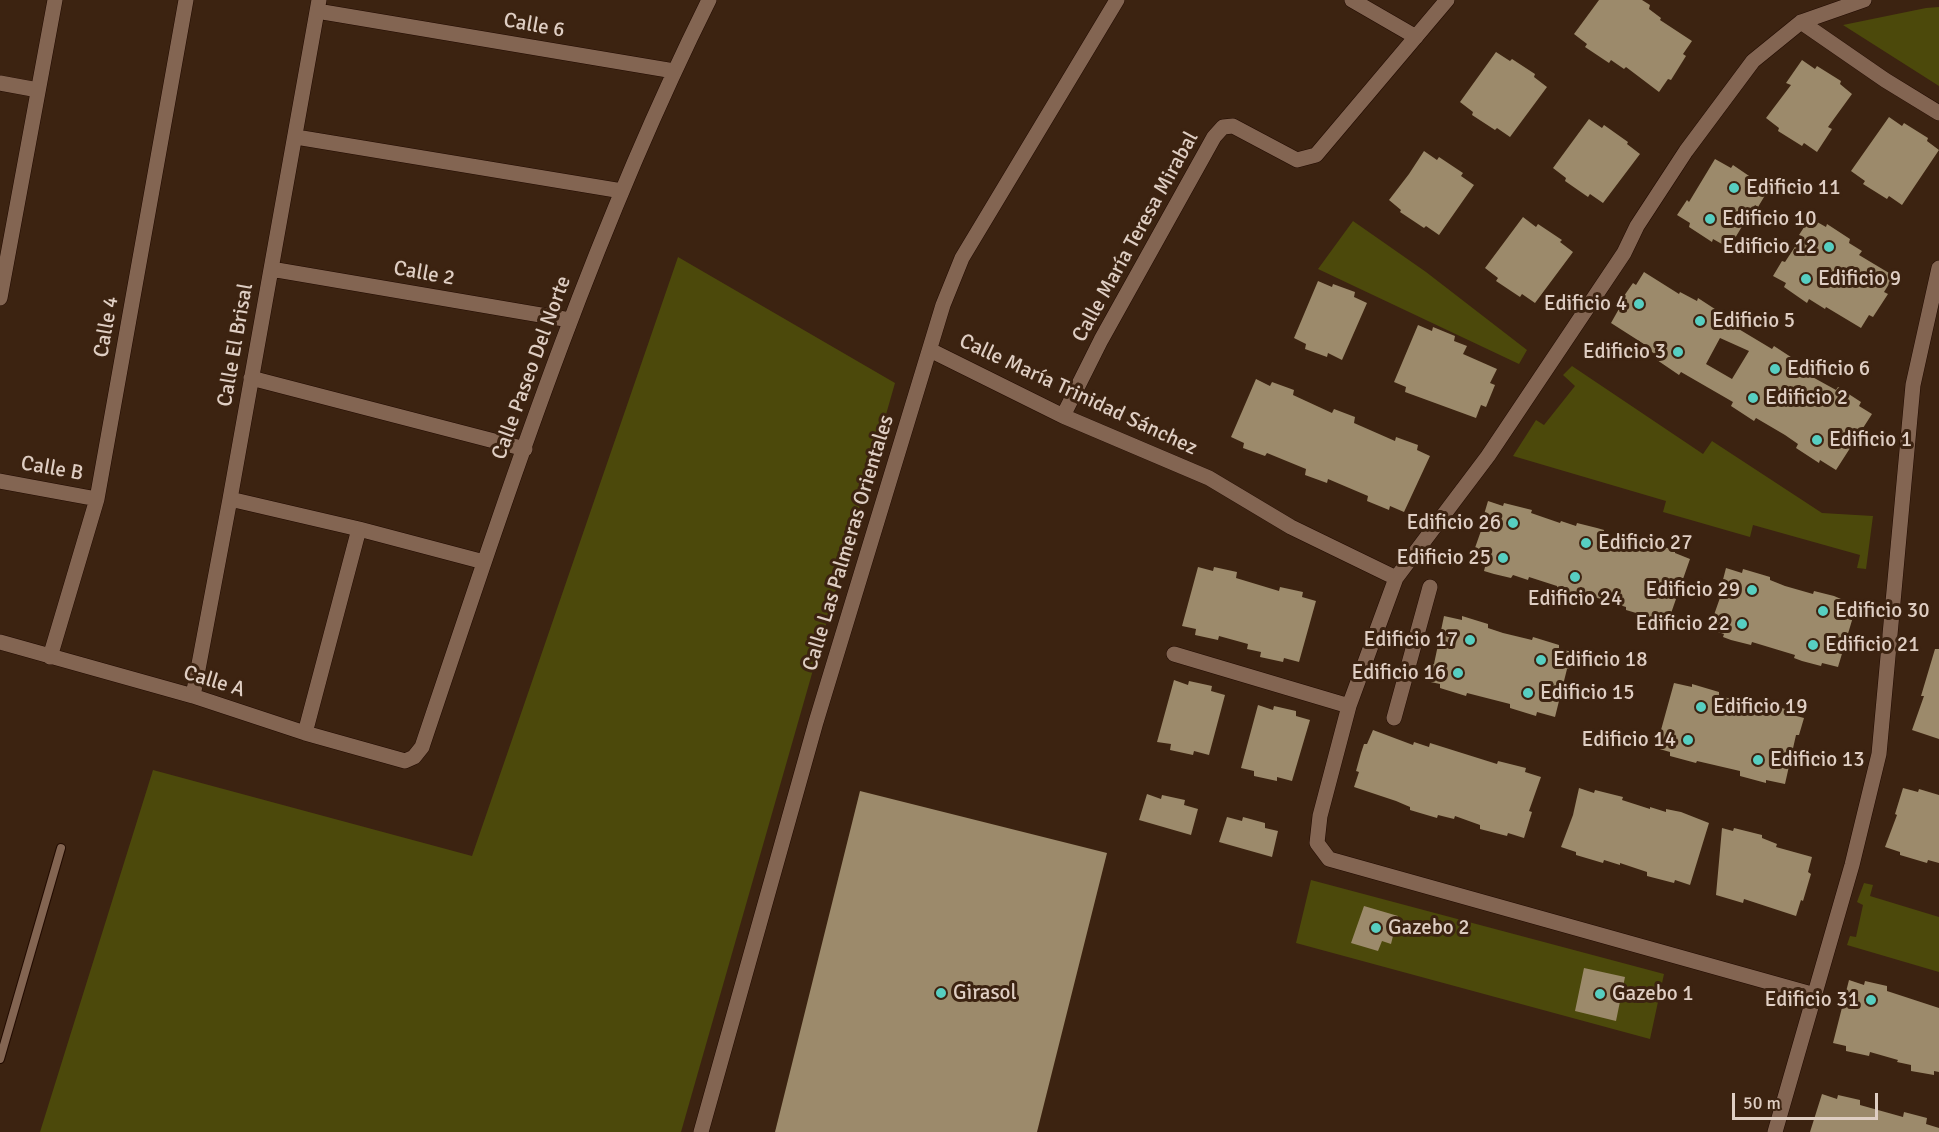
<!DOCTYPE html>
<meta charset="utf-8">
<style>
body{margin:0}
#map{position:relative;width:1939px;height:1132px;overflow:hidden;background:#3c2311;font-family:Signika,sans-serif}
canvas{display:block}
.scale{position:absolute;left:1732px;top:1093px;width:146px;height:27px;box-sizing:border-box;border:3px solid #dfcec3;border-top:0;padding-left:8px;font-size:18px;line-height:21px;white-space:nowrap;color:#dfcec3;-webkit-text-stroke:4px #3c2311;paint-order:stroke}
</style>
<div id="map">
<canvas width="1939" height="1132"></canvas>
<div class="scale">50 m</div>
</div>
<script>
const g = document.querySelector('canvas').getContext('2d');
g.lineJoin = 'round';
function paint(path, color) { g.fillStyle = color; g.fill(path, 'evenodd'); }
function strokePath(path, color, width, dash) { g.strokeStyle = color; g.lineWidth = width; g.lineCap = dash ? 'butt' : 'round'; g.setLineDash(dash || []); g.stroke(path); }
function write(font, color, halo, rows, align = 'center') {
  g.font = font + ' Signika,sans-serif'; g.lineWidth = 6; g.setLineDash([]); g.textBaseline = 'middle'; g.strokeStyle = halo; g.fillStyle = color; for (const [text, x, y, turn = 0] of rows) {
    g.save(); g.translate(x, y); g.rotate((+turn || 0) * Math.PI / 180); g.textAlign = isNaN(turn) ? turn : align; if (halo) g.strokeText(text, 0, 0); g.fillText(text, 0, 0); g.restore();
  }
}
paint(new Path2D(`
 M 1939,7 L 1939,86 L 1843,25 L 1926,8 Z
 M 1353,221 L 1426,272 L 1527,350 L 1519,364 L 1318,269 Z
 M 678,257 L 895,383 L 681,1132 L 40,1132 L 153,770 L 472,856 Z
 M 1572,366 L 1703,454 L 1712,441 L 1822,513 L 1873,516 L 1866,569 L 1857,568 L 1860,555 L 1753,525 L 1750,537 L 1663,512 L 1666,501 L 1513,456 L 1536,420 L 1544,425 L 1575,386 L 1563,375 Z
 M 1311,880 L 1664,974 L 1650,1039 L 1296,943 Z
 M 1864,883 L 1873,885 L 1870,896 L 1939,917 L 1939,972 L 1847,945 L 1850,936 L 1856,937 L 1863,905 L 1857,902 Z`), '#4c490b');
paint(new Path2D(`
 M 1599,0 L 1642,0 L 1650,5 L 1649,9 L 1661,18 L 1660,20 L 1692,41 L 1683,54 L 1686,56 L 1671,80 L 1668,79 L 1659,92 L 1626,67 L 1624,69 L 1611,60 L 1609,63 L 1585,47 L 1587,44 L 1574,34 Z
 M 1496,52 L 1510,61 L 1512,59 L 1535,74 L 1534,77 L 1547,87 L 1510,137 L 1497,128 L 1495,130 L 1472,115 L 1473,112 L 1460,102 Z
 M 1802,60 L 1815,69 L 1817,66 L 1841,81 L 1840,84 L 1852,94 L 1828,127 L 1832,129 L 1817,152 L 1804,143 L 1802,146 L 1778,131 L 1779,128 L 1766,118 L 1791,85 L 1786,83 Z
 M 1889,117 L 1902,126 L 1904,123 L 1928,138 L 1927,141 L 1939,150 L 1902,205 L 1889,196 L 1887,199 L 1863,184 L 1865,181 L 1851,171 Z
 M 1589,119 L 1602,128 L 1604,125 L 1628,142 L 1627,144 L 1640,154 L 1603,203 L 1590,194 L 1588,197 L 1565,181 L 1566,178 L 1553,168 Z
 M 1424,151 L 1437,160 L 1439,157 L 1463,173 L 1461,176 L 1474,185 L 1439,235 L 1426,226 L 1424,228 L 1400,212 L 1401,210 L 1389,200 L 1409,174 Z
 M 1715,159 L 1731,168 L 1733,165 L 1755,180 L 1754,184 L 1767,192 L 1758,207 L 1755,205 L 1729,248 L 1713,239 L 1712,242 L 1689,227 L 1690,223 L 1677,215 L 1687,200 L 1689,202 Z
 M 1523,217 L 1536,227 L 1538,224 L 1562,240 L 1560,242 L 1573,252 L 1535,303 L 1522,294 L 1520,297 L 1496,281 L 1498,278 L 1485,268 Z
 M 1810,218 L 1826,227 L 1827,224 L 1850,239 L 1849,243 L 1862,251 L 1859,255 L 1894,276 L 1884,292 L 1888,294 L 1873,317 L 1869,315 L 1861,328 L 1826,307 L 1825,309 L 1809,299 L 1807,303 L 1784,287 L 1786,283 L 1773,276 L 1782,261 L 1785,262 L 1802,236 L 1799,235 Z
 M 1644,272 L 1679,294 L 1680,292 L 1697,301 L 1698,298 L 1721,313 L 1720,317 L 1732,325 L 1772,349 L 1774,346 L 1797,361 L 1795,364 L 1808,372 L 1807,374 L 1836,390 L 1838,387 L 1861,402 L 1859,406 L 1872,414 L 1836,470 L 1820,460 L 1819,463 L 1796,448 L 1798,444 L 1785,435 L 1756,418 L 1754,421 L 1731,406 L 1733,402 L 1681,372 L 1679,375 L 1657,360 L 1658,356 L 1646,348 L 1647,346 L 1611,323 L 1620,307 L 1617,306 L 1633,283 L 1636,285 ZM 1720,338 L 1749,351 L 1732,379 L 1706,364 Z
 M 1318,281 L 1332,287 L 1333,284 L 1355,292 L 1354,297 L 1367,303 L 1342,360 L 1328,353 L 1327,357 L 1305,349 L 1306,344 L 1294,338 Z
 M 1418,325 L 1432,331 L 1433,327 L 1455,336 L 1454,341 L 1467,346 L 1463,354 L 1497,369 L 1490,383 L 1495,385 L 1486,407 L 1481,405 L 1476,418 L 1405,392 L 1406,387 L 1394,382 Z
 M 1256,379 L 1270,386 L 1272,382 L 1294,390 L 1293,395 L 1332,413 L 1334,409 L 1355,417 L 1354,423 L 1395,441 L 1396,437 L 1418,445 L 1417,450 L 1430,456 L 1404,512 L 1390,506 L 1389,510 L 1367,501 L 1368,496 L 1328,479 L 1327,483 L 1305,475 L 1306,469 L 1267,453 L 1265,456 L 1243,448 L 1244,443 L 1231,437 Z
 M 1488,501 L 1503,506 L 1504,503 L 1532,510 L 1531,513 L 1560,523 L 1561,521 L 1576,526 L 1577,523 L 1597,528 L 1604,530 L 1604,534 L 1631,542 L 1647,546 L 1648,543 L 1675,550 L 1675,553 L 1690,559 L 1669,619 L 1654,615 L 1653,618 L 1626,610 L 1626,607 L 1585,594 L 1584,597 L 1557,590 L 1557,586 L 1529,577 L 1528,580 L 1513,575 L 1511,578 L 1494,574 L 1484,571 L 1485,567 L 1470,562 L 1482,528 L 1480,528 Z
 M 1198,567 L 1213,571 L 1214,567 L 1237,572 L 1236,578 L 1279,591 L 1280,587 L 1303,592 L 1302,597 L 1316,601 L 1299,662 L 1284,658 L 1283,662 L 1260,657 L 1261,652 L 1247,649 L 1248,644 L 1219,636 L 1218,640 L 1195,635 L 1196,629 L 1182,626 Z
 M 1726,568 L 1742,573 L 1743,569 L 1760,574 L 1770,577 L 1770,580 L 1785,586 L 1813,594 L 1814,591 L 1834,596 L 1841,599 L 1841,602 L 1856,607 L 1838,667 L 1822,663 L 1821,666 L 1802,661 L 1794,658 L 1795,655 L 1752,642 L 1751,645 L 1731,640 L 1723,637 L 1724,634 L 1709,629 L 1721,595 L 1719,595 Z
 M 1444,616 L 1462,620 L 1462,616 L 1488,624 L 1488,628 L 1503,633 L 1532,640 L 1533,637 L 1559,645 L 1559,649 L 1573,652 L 1569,669 L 1567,669 L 1555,717 L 1537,712 L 1536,716 L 1510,708 L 1510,704 L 1467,693 L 1466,696 L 1440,688 L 1440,684 L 1426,681 L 1430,664 L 1434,664 Z
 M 1935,649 L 1939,649 L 1939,739 L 1912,730 L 1924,696 L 1921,696 Z
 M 1174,680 L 1188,685 L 1189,681 L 1212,686 L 1211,691 L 1225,695 L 1209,755 L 1194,751 L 1193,755 L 1170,750 L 1171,744 L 1157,742 Z
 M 1674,683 L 1692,687 L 1692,684 L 1719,692 L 1719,696 L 1762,706 L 1763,703 L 1789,710 L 1789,714 L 1804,718 L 1799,735 L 1796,735 L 1785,784 L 1766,780 L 1766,783 L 1740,776 L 1740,771 L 1697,761 L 1696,763 L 1670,756 L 1670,752 L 1656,748 Z
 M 1258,705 L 1273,710 L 1274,706 L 1296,711 L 1296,716 L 1310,720 L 1292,781 L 1277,777 L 1277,781 L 1254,776 L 1254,771 L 1241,768 Z
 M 1373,730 L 1413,745 L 1414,742 L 1429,747 L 1430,743 L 1497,764 L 1498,761 L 1526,768 L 1525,772 L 1541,777 L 1529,811 L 1532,812 L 1524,838 L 1508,833 L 1507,836 L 1480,829 L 1480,825 L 1455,816 L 1454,819 L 1438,815 L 1437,818 L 1420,813 L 1410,810 L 1410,807 L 1396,801 L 1354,787 L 1359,772 L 1356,771 L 1361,753 L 1364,744 L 1367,744 Z
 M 1579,788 L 1594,793 L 1595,790 L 1623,797 L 1622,800 L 1650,809 L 1650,807 L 1666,812 L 1666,809 L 1681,812 L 1709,823 L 1690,885 L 1675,880 L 1674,883 L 1647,876 L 1647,872 L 1620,863 L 1620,865 L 1604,860 L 1603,863 L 1576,855 L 1576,852 L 1561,847 L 1573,815 Z
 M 1903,788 L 1918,792 L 1919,789 L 1939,795 L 1939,863 L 1928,860 L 1927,863 L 1900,855 L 1900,852 L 1885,847 L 1897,815 L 1895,814 Z
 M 860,791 L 1107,853 L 1037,1132 L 775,1132 Z
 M 1147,794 L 1161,799 L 1162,795 L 1185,800 L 1184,805 L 1198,809 L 1191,835 L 1139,820 Z
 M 1227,817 L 1242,821 L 1243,817 L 1265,823 L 1265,828 L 1278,831 L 1272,857 L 1219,842 Z
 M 1722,828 L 1733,831 L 1734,828 L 1762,835 L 1762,838 L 1777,844 L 1776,847 L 1812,857 L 1808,872 L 1811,874 L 1803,901 L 1801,900 L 1796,916 L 1744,899 L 1743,903 L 1716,895 Z
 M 1364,906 L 1398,916 L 1391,944 L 1382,941 L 1378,951 L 1351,943 Z
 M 1584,968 L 1625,977 L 1616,1021 L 1575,1011 Z
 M 1849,980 L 1864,985 L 1865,981 L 1887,986 L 1887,991 L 1939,1008 L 1939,1072 L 1934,1071 L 1934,1075 L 1911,1071 L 1911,1065 L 1897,1062 L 1898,1060 L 1870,1052 L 1869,1056 L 1846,1051 L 1846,1046 L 1833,1043 Z
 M 1822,1094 L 1837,1099 L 1838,1095 L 1860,1100 L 1860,1105 L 1903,1117 L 1904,1112 L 1927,1118 L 1926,1124 L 1939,1128 L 1939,1132 L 1810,1132 Z`), '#9c8a6b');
const lane = new Path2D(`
 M 0,1059 L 61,848`);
const street = new Path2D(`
 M 1352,0 L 1416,37
 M 317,11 L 674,71
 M 1801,22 L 1885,80 L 1939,113
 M 0,83 L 38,90
 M 296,137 L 622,191
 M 271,269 L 570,320
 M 0,298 L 55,0
 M 930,350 L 1063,416 L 1209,478 L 1291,527 L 1396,578
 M 251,378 L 525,449
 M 1063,416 L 1101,340 L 1214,137 L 1223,127 L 1233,126 L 1297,160 L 1316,155 L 1447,0
 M 0,481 L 97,499
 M 230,499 L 359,529 L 484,562
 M 0,642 L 193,696 L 305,733 L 405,761 L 414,757 L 422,747 C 507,494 590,239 709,0
 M 1174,654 L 1349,706
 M 50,657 L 97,499 L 186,0
 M 193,696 L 230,499 L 319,0
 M 1394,718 L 1430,587
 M 305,733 L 359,529
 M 1815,995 L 1329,859 L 1317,843 L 1320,816 L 1349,706 L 1396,578 L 1488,456 L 1624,253 L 1637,226 L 1686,151 L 1753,61 L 1801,22 L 1864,0
 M 701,1132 L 816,722 L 943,305 L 962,258 L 1117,0
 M 1775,1132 L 1852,865 L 1879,754 L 1913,385 L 1939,268`);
strokePath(lane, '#220b00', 10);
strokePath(street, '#220b00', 16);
strokePath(lane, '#836552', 8);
strokePath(street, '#836552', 15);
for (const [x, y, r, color] of [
 [1734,188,6,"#57cec1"],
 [1710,219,6,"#57cec1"],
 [1829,247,6,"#57cec1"],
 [1806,279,6,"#57cec1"],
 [1639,304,6,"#57cec1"],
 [1700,321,6,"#57cec1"],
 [1678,352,6,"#57cec1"],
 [1775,369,6,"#57cec1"],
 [1753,398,6,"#57cec1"],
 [1817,440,6,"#57cec1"],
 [1513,523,6,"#57cec1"],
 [1586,543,6,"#57cec1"],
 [1503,558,6,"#57cec1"],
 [1575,577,6,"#57cec1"],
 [1752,590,6,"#57cec1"],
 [1823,611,6,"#57cec1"],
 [1742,624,6,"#57cec1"],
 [1470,640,6,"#57cec1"],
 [1813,645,6,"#57cec1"],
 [1541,660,6,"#57cec1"],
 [1458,673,6,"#57cec1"],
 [1528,693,6,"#57cec1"],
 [1701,707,6,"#57cec1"],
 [1688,740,6,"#57cec1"],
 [1758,760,6,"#57cec1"],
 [1376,928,6,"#57cec1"],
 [941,993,6,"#57cec1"],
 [1600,994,6,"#57cec1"],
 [1871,1000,6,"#57cec1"]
]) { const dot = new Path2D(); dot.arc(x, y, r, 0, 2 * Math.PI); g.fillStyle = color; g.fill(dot); strokePath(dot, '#3c2311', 2); }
write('21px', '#dfcec3', '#3c2311', [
 ["Calle 6",534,26,10],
 ["Calle María Teresa Mirabal",1136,237,-61],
 ["Calle 2",424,274,10],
 ["Calle 4",107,327,-80],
 ["Calle El Brisal",236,345,-80],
 ["Calle Paseo Del Norte",532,368,-70],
 ["Calle María Trinidad Sánchez",1078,395,25],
 ["Calle B",52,469,10],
 ["Calle Las Palmeras Orientales",849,543,-73],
 ["Calle A",214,682,17]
]);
write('21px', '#dfcec3', '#3c2311', [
 ["Edificio 11",1746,188],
 ["Edificio 10",1722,219],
 ["Edificio 12",1817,247,"right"],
 ["Edificio 9",1818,279],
 ["Edificio 4",1627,304,"right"],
 ["Edificio 5",1712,321],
 ["Edificio 3",1666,352,"right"],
 ["Edificio 6",1787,369],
 ["Edificio 2",1765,398],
 ["Edificio 1",1829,440],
 ["Edificio 26",1501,523,"right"],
 ["Edificio 27",1598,543],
 ["Edificio 25",1491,558,"right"],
 ["Edificio 29",1740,590,"right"],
 ["Edificio 24",1575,599,"center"],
 ["Edificio 30",1835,611],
 ["Edificio 22",1730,624,"right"],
 ["Edificio 17",1458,640,"right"],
 ["Edificio 21",1825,645],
 ["Edificio 18",1553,660],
 ["Edificio 16",1446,673,"right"],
 ["Edificio 15",1540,693],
 ["Edificio 19",1713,707],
 ["Edificio 14",1676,740,"right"],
 ["Edificio 13",1770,760],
 ["Gazebo 2",1388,928],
 ["Girasol",953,993],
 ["Gazebo 1",1612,994],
 ["Edificio 31",1859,1000,"right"]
], 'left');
</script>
